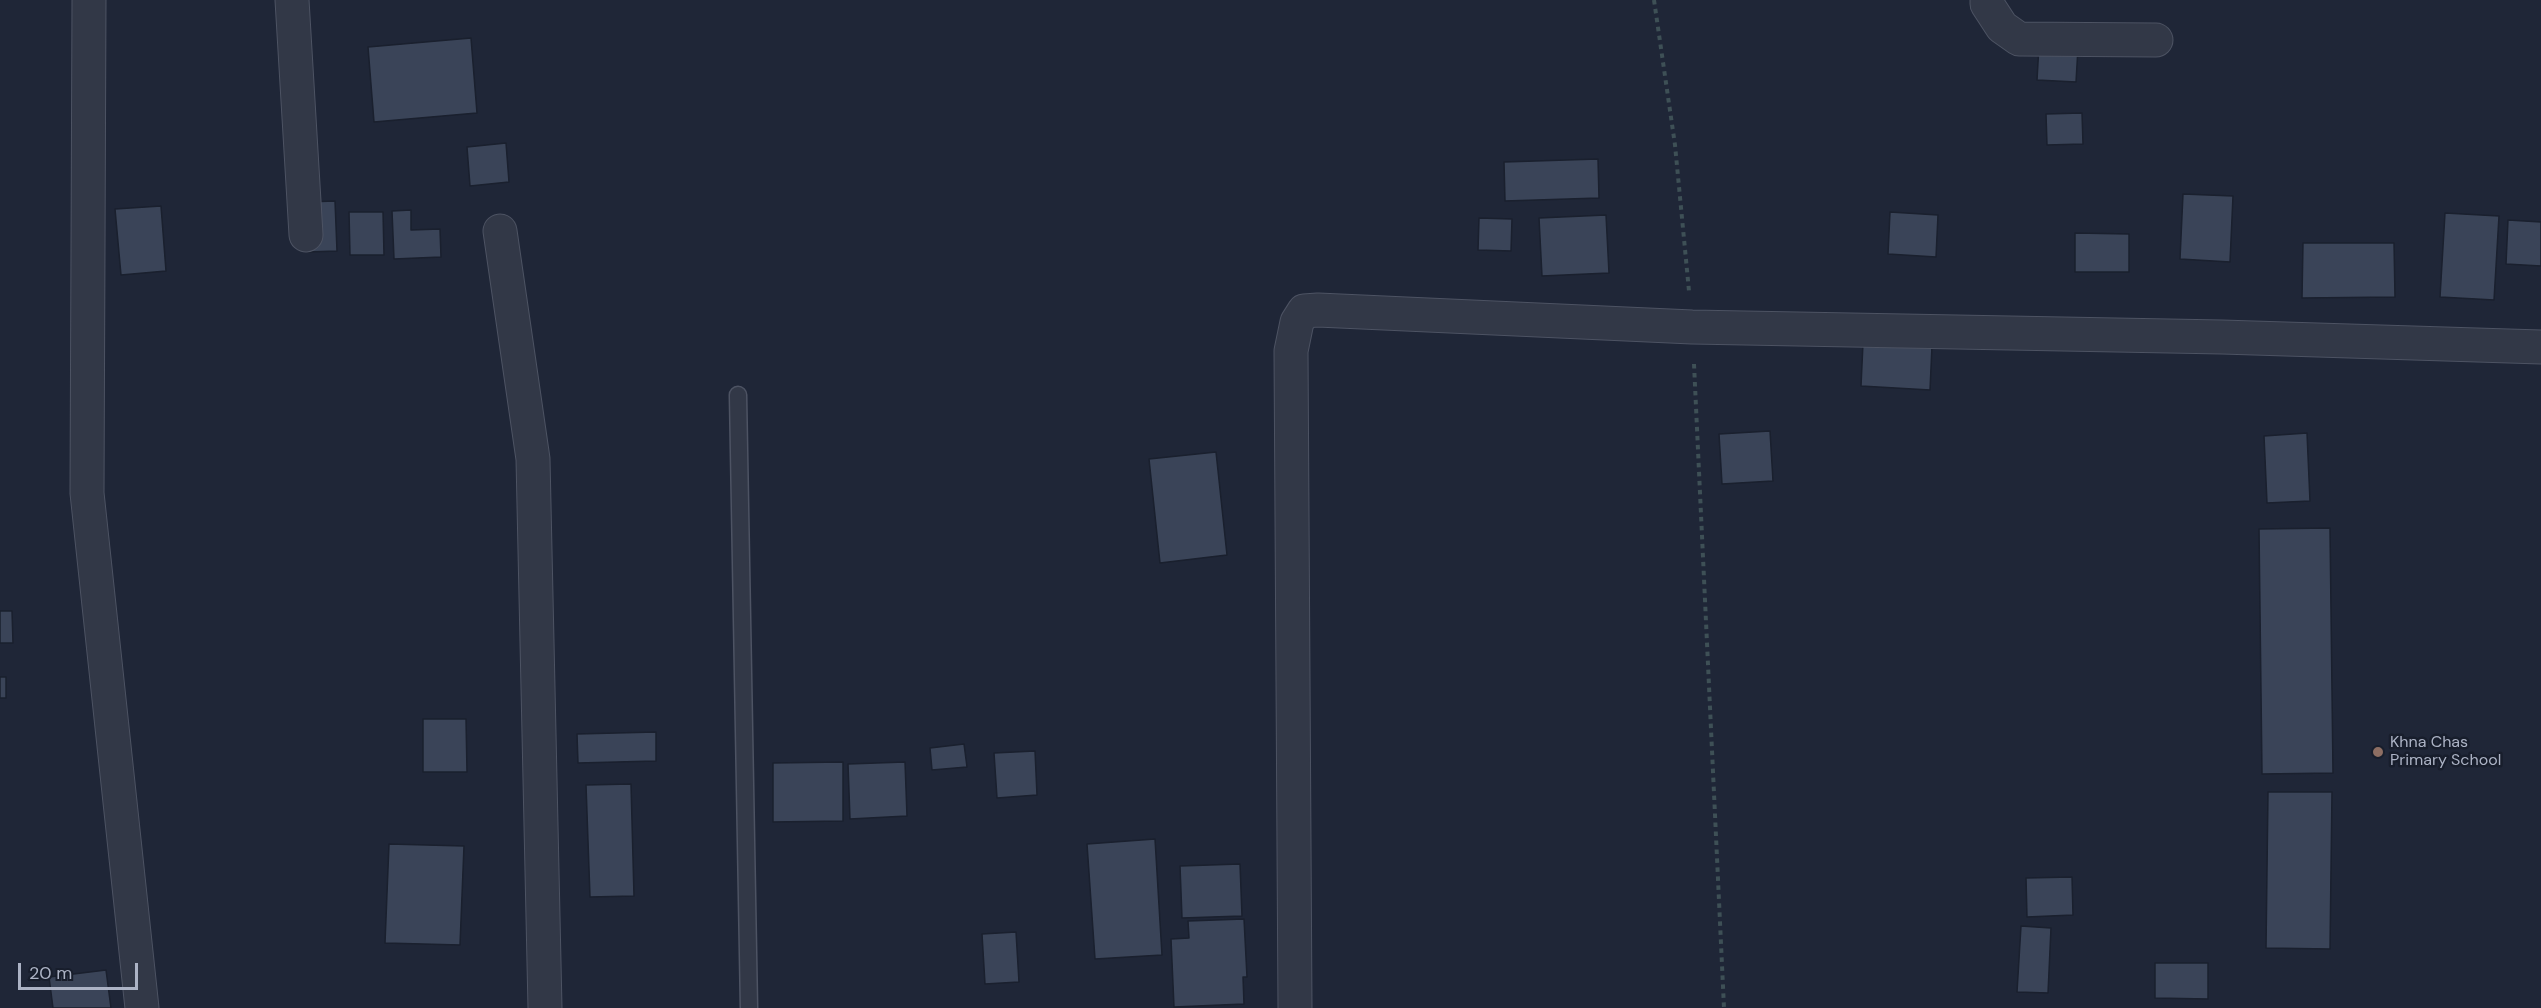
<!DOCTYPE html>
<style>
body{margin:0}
#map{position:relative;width:2541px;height:1008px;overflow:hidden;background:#1f2637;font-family:"DM Sans",sans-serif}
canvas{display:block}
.scale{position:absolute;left:18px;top:963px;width:120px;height:27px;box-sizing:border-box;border:3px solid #acb3c5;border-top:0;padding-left:8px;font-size:18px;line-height:21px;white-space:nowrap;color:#acb3c5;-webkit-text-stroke:4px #181e2c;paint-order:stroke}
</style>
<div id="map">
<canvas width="2541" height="1008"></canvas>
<div class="scale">20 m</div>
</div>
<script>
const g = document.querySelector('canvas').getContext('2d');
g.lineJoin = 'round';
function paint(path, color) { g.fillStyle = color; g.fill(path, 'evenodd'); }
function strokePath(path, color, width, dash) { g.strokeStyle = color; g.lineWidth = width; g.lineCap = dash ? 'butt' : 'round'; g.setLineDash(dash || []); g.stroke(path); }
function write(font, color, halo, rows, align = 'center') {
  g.font = font + ' "DM Sans",sans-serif'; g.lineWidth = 5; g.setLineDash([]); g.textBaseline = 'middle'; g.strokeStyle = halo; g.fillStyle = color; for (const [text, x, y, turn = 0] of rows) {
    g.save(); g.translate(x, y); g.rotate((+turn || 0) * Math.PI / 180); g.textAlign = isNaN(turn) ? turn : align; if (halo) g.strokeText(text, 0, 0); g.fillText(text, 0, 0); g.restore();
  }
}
const building = new Path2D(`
 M 471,38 L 477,113 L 374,122 L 368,47 Z
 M 2039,45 L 2078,48 L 2076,82 L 2037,80 Z
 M 2082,113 L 2083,144 L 2047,145 L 2046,114 Z
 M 506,143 L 509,182 L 470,186 L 467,147 Z
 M 1598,159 L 1599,198 L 1505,201 L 1504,162 Z
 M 2183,194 L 2233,196 L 2230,262 L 2180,259 Z
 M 335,201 L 337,251 L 307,252 L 305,202 Z
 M 161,206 L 166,271 L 121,275 L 115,209 Z
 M 411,210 L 411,230 L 440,229 L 441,257 L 394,259 L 392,211 Z
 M 349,212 L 383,212 L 384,255 L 350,255 Z
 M 1890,212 L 1938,215 L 1936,257 L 1888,254 Z
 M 2445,213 L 2499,216 L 2494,300 L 2440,297 Z
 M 1606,215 L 1609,273 L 1542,276 L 1539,218 Z
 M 1479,218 L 1512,219 L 1511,251 L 1478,250 Z
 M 2508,220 L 2541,222 L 2541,266 L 2506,264 Z
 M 2075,233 L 2129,234 L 2129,272 L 2075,272 Z
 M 2303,243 L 2394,243 L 2395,297 L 2302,298 Z
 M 1863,343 L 1932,346 L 1930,390 L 1861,386 Z
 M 1770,431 L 1773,481 L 1722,484 L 1719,434 Z
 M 2307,433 L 2310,501 L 2267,503 L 2264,436 Z
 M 1216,452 L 1227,555 L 1160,563 L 1149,459 Z
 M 2330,528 L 2333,773 L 2262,774 L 2259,529 Z
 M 0,611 L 12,611 L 13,643 L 0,643 Z
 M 0,677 L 6,677 L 6,698 L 0,698 Z
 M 423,719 L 466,719 L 467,772 L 423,772 Z
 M 656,732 L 656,761 L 578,763 L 577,734 Z
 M 964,744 L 967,767 L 932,770 L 930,748 Z
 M 1035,751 L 1037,795 L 997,798 L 994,753 Z
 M 843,762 L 843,821 L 773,822 L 773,763 Z
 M 905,762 L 907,816 L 850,819 L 848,764 Z
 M 631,784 L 634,896 L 590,897 L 586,785 Z
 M 2268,792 L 2332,792 L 2330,949 L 2266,948 Z
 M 1155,839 L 1162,955 L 1095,959 L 1087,844 Z
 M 389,844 L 464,846 L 460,945 L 385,943 Z
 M 1240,864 L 1242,916 L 1182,918 L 1180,866 Z
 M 2072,877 L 2073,915 L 2027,917 L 2026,878 Z
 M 1244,919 L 1247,977 L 1243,977 L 1244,1004 L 1174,1007 L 1171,939 L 1189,938 L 1188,921 Z
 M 2021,926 L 2051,928 L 2048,993 L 2017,992 Z
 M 1016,932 L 1019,982 L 985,984 L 982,934 Z
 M 2155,963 L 2208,963 L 2208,999 L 2155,998 Z
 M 106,970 L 111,1008 L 53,1008 L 49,977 Z`);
paint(building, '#3a4458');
strokePath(building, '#1a202e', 1.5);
const lane = new Path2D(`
 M 738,395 L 749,1008`);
const street = new Path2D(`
 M 89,0 L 87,493 L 142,1008
 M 292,0 L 306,235
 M 1987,0 L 1987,4 L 2002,27 L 2019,39 L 2156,40
 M 500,231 L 533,459 L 545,1008
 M 1295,1008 L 1291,351 L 1297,322 L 1304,311 L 1318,310 L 1692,327 L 2222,337 L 2541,347`);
strokePath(lane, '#4d5363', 19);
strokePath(street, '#4d5363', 35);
strokePath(new Path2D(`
 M 1654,0 L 1675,145 L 1689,291
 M 1694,364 L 1724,1008`), '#3e5056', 4, [4.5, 4.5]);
strokePath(lane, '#323847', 16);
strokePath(street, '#323847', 33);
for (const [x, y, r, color] of [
 [2378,752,6,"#8d6e63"]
]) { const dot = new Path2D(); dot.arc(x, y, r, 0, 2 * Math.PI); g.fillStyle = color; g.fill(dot); strokePath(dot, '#181e2c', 2); }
write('16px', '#acb3c5', '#181e2c', [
 ["Khna Chas",2390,743],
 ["Primary School",2390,761]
], 'left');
</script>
